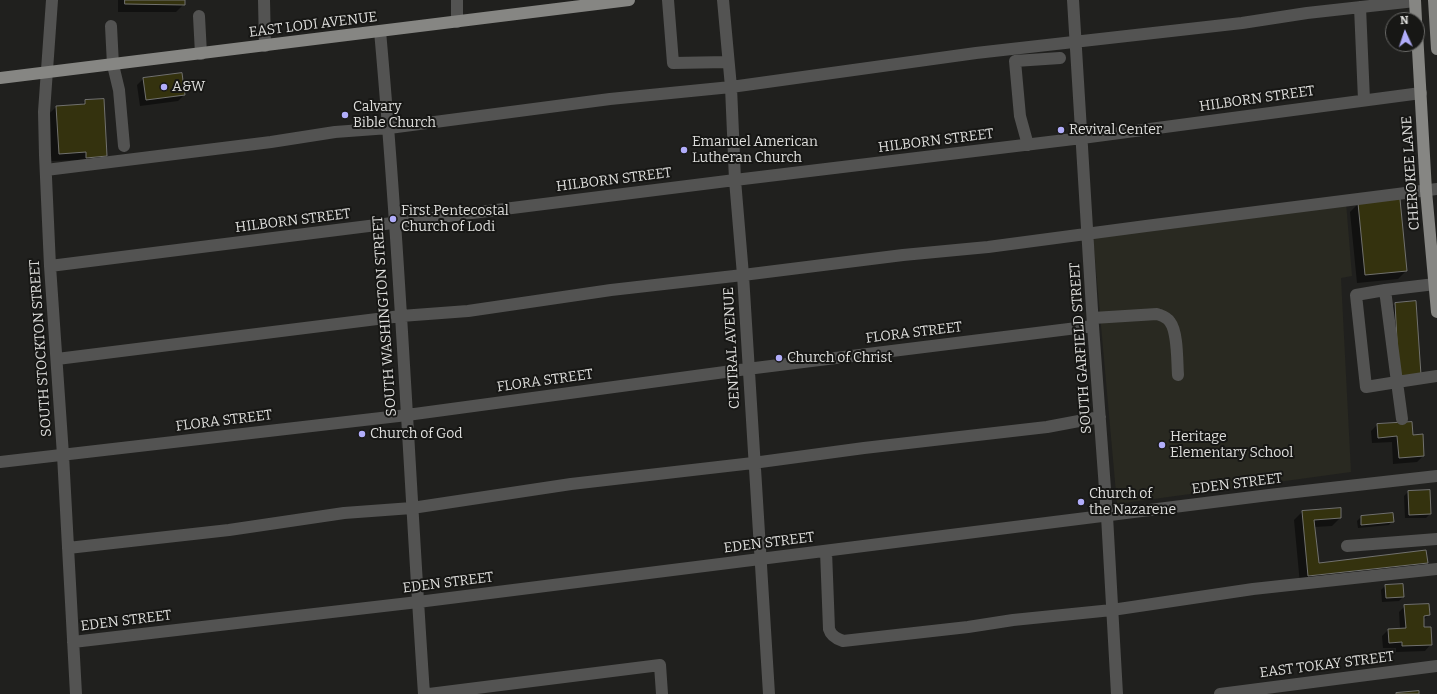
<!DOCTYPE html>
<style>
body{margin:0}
#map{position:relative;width:1437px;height:694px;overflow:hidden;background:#20201e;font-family:Bitter,serif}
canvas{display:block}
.north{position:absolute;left:1385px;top:12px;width:40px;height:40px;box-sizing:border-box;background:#171715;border:1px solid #676765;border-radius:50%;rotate:357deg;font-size:11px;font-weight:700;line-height:16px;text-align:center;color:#dededc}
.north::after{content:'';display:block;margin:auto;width:14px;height:18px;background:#b1adfa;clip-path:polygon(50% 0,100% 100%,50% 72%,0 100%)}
</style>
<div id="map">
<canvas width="1437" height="694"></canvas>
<div class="north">N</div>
</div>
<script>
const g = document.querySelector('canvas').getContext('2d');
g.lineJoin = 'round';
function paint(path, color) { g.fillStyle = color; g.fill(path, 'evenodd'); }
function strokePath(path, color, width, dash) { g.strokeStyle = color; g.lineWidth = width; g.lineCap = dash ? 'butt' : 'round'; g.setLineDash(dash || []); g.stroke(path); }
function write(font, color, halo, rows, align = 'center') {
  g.font = font + ' Bitter,serif'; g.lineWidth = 4; g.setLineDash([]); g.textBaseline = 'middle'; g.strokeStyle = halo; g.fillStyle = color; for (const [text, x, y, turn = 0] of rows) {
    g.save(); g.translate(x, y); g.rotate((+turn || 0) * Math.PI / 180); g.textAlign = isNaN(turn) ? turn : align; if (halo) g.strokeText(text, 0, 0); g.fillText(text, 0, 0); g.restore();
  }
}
paint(new Path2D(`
 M 1346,202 L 1352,276 L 1341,278 L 1351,472 L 1117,504 L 1093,236 Z`), '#292921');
paint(new Path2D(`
 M 118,0 L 184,0 L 184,4 L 176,12 L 118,12 Z
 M 143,79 L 184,95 L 178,101 L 140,106 L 137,85 Z
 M 85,101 L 106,156 L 98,164 L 79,165 L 78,160 L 51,161 L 48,115 L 56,107 L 81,105 Z
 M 1358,204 L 1406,271 L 1398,279 L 1357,283 L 1350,212 Z
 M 1415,302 L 1393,382 L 1389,310 L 1395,304 Z
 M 1377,425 L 1412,436 L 1423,456 L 1417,462 L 1393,464 L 1392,442 L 1372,443 L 1371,431 Z
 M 1429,491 L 1430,514 L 1426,518 L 1405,518 L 1404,496 L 1408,492 Z
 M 1340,509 L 1340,518 L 1332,526 L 1314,527 L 1319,564 L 1427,563 L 1419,571 L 1300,584 L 1294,520 L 1302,512 Z
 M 1361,517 L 1392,521 L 1389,525 L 1358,528 L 1357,521 Z
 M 1385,586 L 1403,597 L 1399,601 L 1382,602 L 1381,590 Z
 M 1405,606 L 1429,615 L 1423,620 L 1423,628 L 1431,644 L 1425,651 L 1396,652 L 1396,648 L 1383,648 L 1382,636 L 1388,630 L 1400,629 L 1399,612 Z`), '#0007');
const building = new Path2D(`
 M 125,0 L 185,0 L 185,5 L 125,4 Z
 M 182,73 L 185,95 L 146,100 L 143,78 Z
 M 104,99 L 107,156 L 86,158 L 86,152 L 59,154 L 56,106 L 85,104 L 85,100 Z
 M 1400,199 L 1407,271 L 1365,275 L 1358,203 Z
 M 1416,301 L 1421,375 L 1399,377 L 1395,303 Z
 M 1412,422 L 1413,435 L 1423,434 L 1424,456 L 1399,458 L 1397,436 L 1378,438 L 1377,424 Z
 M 1430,490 L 1431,514 L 1409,515 L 1408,491 Z
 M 1341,508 L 1341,518 L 1314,520 L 1319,563 L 1426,550 L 1428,563 L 1308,576 L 1302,511 Z
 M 1393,513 L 1394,522 L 1361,525 L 1361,516 Z
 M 1403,584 L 1404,597 L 1386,598 L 1385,585 Z
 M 1429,604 L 1430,615 L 1424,616 L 1424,627 L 1431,627 L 1432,645 L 1402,646 L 1402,642 L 1389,643 L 1388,629 L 1406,628 L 1404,605 Z
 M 1419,691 L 1419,694 L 1396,694 L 1396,693 Z`);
paint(building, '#34320e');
strokePath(building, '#71716e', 1);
strokePath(new Path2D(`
 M 52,0 L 44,112 L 45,155 L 50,266 L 63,455 L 76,694
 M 264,0 L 265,46
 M 668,0 L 673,63 L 728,62
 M 723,0 L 731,87 L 735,180 L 743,275 L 769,694
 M 1073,0 L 1093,326 L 1107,516 L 1117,694
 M 1360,7 L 1364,100
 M 199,16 L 201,54
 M 457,22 L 457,0
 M 111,26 L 113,65 L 119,90 L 124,146
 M 380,31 C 400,252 409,473 424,694
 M 1028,145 L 1020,116 L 1015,61 L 1060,58
 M 46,170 L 271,142 L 335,132 L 389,128 L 610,99 L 731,87 L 976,53 L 1242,23 L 1307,13 L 1415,1
 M 50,266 L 735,180 L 1082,138 L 1421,93
 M 1385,290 L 1356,295 L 1366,387 L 1397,382 L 1385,290 L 1435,284
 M 1093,318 L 1157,314 C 1162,316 1167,317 1170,322 C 1178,332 1177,362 1178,375
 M 57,359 L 401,316 L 468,311 L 611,290 L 743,275 L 903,255 L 988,247 L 1146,226 L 1437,189
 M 1402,419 L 1397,382 L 1437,376
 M 0,462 L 407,415 L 747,369 L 1093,326
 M 1347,546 L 1437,539
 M 68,548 L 229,530 L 344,513 L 412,508 L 571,484 L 753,463 L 864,448 L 1047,427 L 1100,417
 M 826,551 L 829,629 C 831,636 837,639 843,641 L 968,627 L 1013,620 L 1112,610 L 1253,589 L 1437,569
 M 73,642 L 418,602 L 1269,495 L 1437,476
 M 429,694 L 660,665 L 662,694
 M 1220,694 L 1437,666`), '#535352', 12);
strokePath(new Path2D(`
 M 1415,0 L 1416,20
 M 1434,0 L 1437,49
 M 1417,32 L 1426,191 L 1437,312
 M 0,78 L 629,0`), '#868683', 12);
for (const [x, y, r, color] of [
 [164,87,4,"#b1adfa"],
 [345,115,4,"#b1adfa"],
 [1061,130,4,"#b1adfa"],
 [684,150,4,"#b1adfa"],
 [393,219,4,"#b1adfa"],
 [779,358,4,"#b1adfa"],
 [362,434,4,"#b1adfa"],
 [1162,445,4,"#b1adfa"],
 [1081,502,4,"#b1adfa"]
]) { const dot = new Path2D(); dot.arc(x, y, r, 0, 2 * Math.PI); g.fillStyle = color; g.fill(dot); strokePath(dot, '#171715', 1.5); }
write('14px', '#dededc', '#171715', [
 ["EAST LODI AVENUE",313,25,-7],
 ["HILBORN STREET",1257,99,-8],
 ["HILBORN STREET",936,141,-7],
 ["CHEROKEE LANE",1411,173,-94],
 ["HILBORN STREET",614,180,-7],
 ["HILBORN STREET",293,221,-7],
 ["SOUTH WASHINGTON STREET",385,316,-94],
 ["FLORA STREET",914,333,-7],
 ["SOUTH STOCKTON STREET",41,348,-94],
 ["CENTRAL AVENUE",732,348,-93],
 ["SOUTH GARFIELD STREET",1081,348,-94],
 ["FLORA STREET",545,381,-8],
 ["FLORA STREET",224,421,-7],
 ["EDEN STREET",1237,484,-7],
 ["EDEN STREET",769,543,-7],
 ["EDEN STREET",448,583,-7],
 ["EDEN STREET",126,621,-7],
 ["EAST TOKAY STREET",1327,665,-7]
]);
write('14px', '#dededc', '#171715', [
 ["A&W",172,87],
 ["Calvary",353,107],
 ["Bible Church",353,123],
 ["Revival Center",1069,130],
 ["Emanuel American",692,142],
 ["Lutheran Church",692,158],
 ["First Pentecostal",401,211],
 ["Church of Lodi",401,227],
 ["Church of Christ",787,358],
 ["Church of God",370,434],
 ["Heritage",1170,437],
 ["Elementary School",1170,453],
 ["Church of",1089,494],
 ["the Nazarene",1089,510]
], 'left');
</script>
